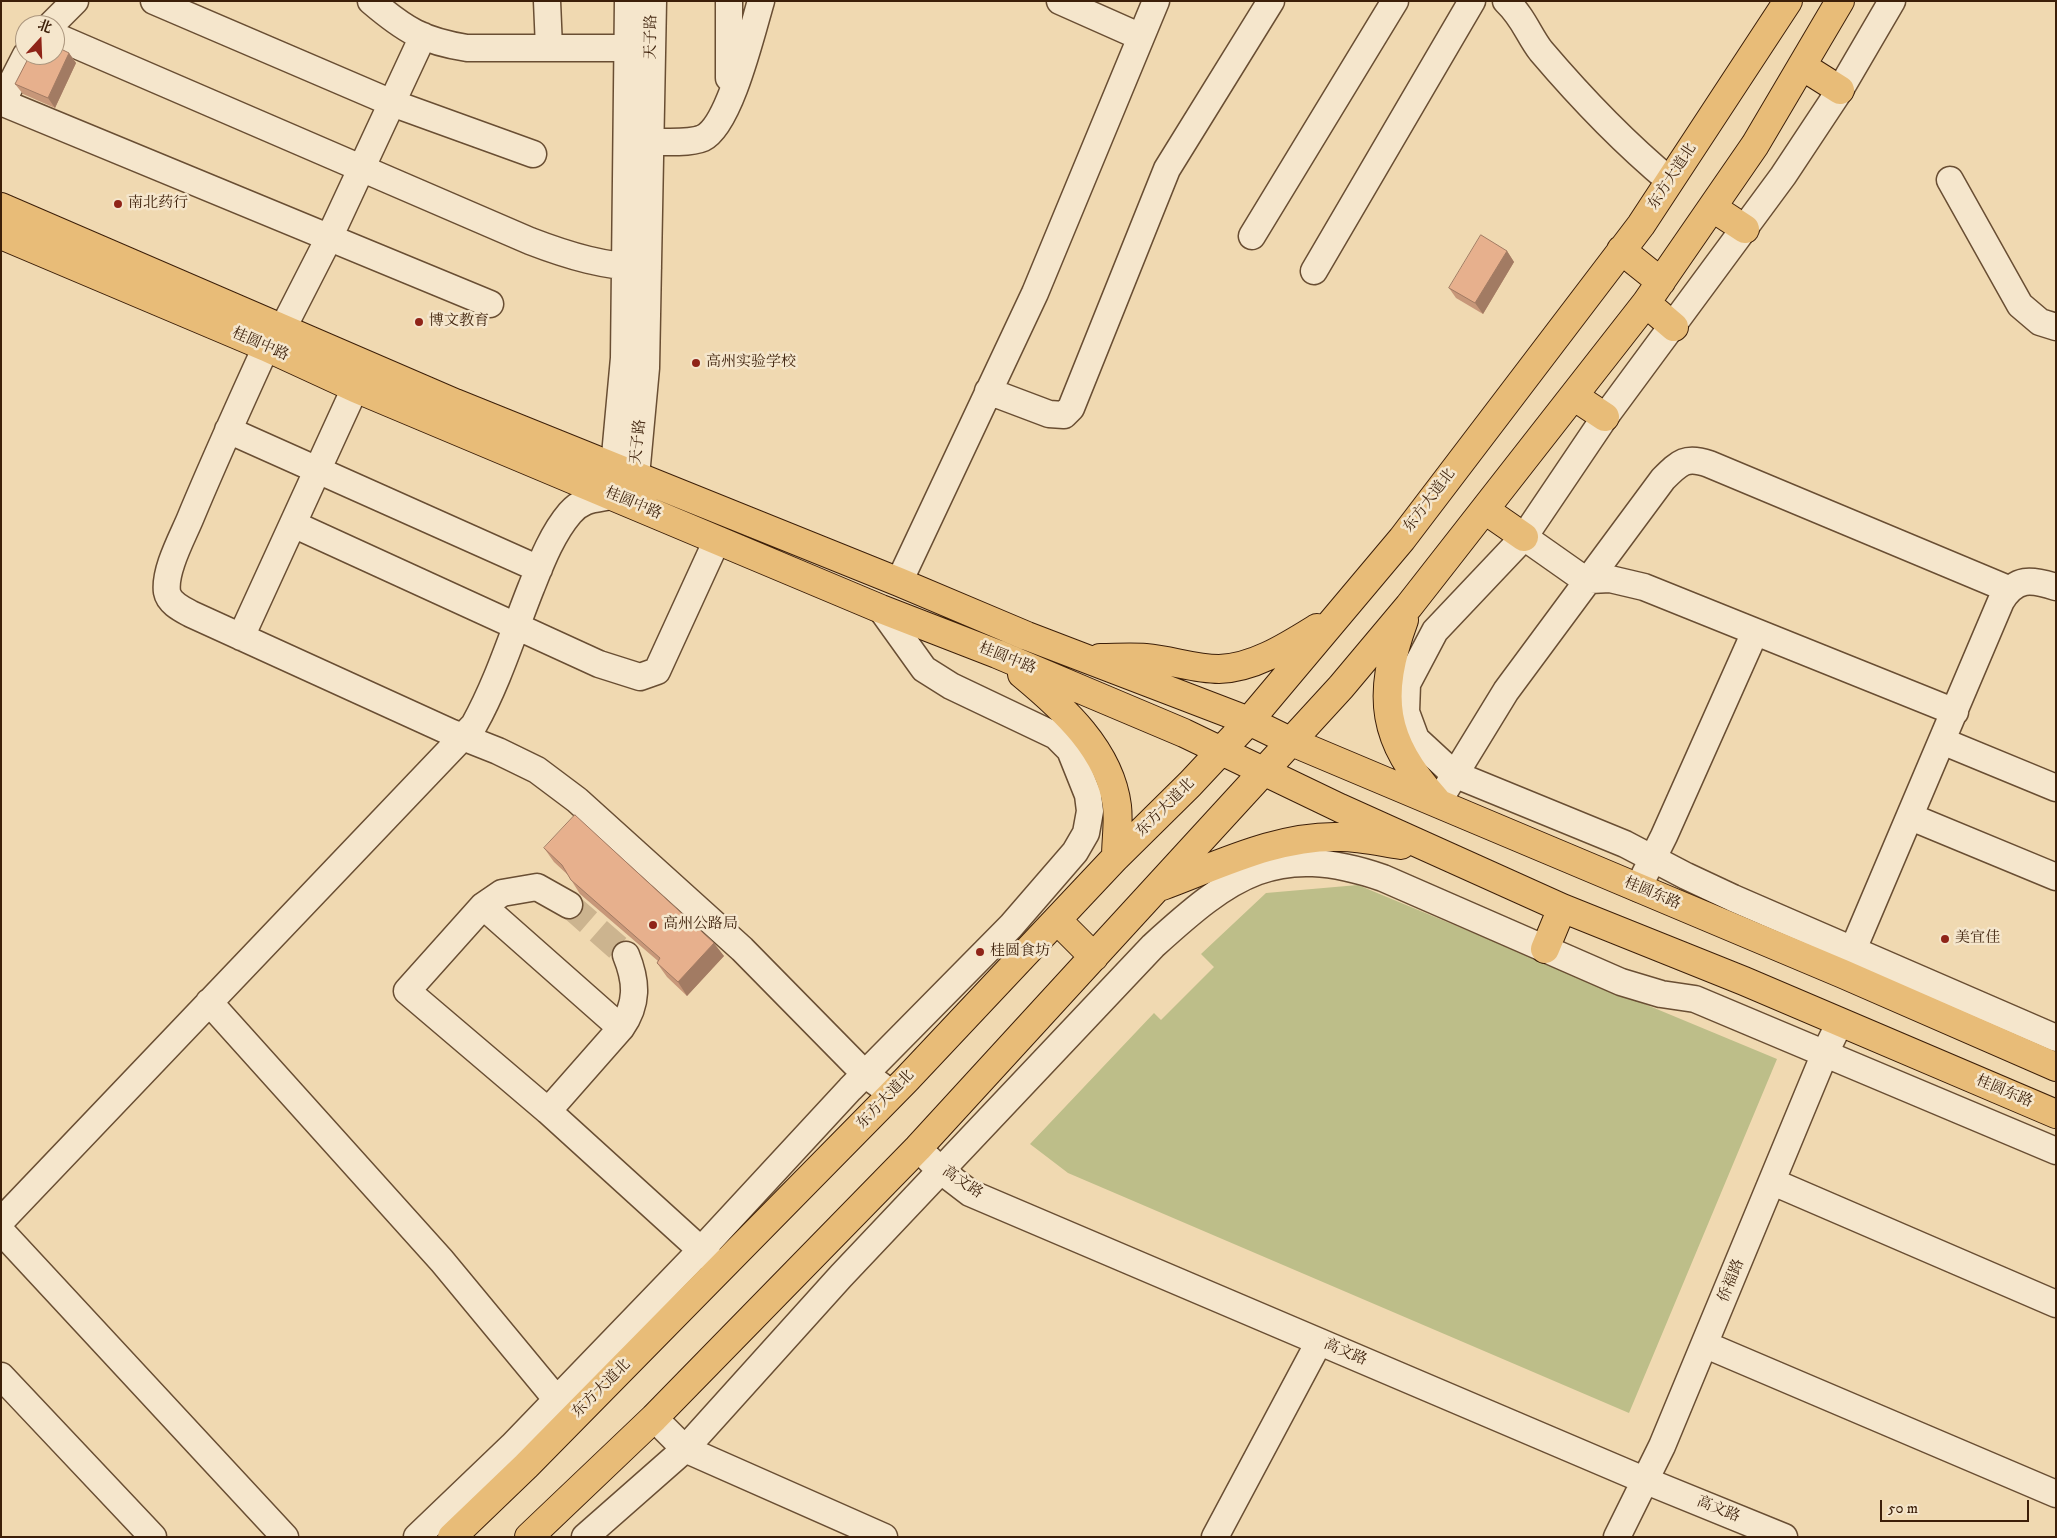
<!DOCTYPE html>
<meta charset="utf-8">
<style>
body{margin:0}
#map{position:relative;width:2057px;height:1538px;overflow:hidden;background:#f0d9b1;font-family:"IM FELL DW Pica","Noto Serif SC",serif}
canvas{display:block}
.frame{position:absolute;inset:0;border:2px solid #3c1f09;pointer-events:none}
.north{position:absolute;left:15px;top:15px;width:50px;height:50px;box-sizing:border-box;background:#f5e6cc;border:1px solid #ab967e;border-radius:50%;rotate:20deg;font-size:14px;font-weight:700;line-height:20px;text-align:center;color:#3c1f09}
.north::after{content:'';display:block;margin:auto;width:18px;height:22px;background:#8f2418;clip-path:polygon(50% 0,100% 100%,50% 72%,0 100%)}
.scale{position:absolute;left:1880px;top:1500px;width:149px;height:22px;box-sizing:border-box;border:2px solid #3c1f09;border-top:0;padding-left:6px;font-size:15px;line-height:18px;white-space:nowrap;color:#3c1f09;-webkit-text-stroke:4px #f5e6cc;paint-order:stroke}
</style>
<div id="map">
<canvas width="2057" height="1538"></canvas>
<div class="frame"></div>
<div class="north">北</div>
<div class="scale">50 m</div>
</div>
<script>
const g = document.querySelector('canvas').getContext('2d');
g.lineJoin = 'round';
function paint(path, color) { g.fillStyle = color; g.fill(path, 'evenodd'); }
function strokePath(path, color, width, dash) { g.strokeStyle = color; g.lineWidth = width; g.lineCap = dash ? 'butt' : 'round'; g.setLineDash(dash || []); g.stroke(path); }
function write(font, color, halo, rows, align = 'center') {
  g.font = font + ' "IM FELL DW Pica","Noto Serif SC",serif'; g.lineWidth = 5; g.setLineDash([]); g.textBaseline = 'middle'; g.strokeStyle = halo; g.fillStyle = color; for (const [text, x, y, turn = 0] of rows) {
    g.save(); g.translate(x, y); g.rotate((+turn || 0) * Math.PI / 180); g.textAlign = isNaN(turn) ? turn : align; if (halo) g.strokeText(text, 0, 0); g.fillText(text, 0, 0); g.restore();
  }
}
paint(new Path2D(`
 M 1358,885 L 1777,1059 L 1629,1413 L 1068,1173 L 1030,1144 L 1154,1013 L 1161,1020 L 1214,967 L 1201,954 L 1266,893 Z`), '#bdbe89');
strokePath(new Path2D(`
 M 569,905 L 626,955`), '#ccb48f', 26, [26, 13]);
const minor = new Path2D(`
 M 154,1 L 392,103 L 533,154
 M 371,1 C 405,30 423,41 467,48 L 644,48
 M 547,1 L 549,48
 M 1060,1 L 1141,37
 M 1506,1 C 1524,18 1528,34 1541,51 C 1581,98 1623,142 1670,181
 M 1892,1 L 1840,90 L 1783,176 L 1605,417 L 1524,537 L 1435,631 L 1407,684 L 1406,712 L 1416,739 L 1454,774 L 1625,844 L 1686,876 L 1733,898 L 2056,1038
 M 51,25 L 75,1
 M 55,36 L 530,241 C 569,256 606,267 648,268
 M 729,78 L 729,1
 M 1,102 L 490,304
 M 2,102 L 26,55
 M 634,141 C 652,141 687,145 703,138 C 730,125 752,31 761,1
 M 1950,180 L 2020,305 L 2040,322 L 2056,327
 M 1252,236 L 1395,1
 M 1314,271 L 1472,1
 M 283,328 L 329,238 L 423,36
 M 266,347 C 240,404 214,461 190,519 C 182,538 164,571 167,592 C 169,603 182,609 191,614 L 450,732 L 498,751 L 537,770 L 577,800 L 742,949 L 865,1074 L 892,1094
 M 988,391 L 1049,414 L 1064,415 L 1071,408 L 1167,169 L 1271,1
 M 228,430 L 539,569
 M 612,488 L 624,358 L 628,1
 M 293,524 L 599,664 L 640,677 L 657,671 L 717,540
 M 1524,537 L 1578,575 L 1590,580 L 1610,579 L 1644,587 L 1955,712
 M 899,582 L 1035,293 L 1156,1
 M 241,637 L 355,388
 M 1942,741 L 2056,788
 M 1446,789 L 1506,691 L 1663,479 C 1680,462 1686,456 1709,464 L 2008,589
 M 1911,817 L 2056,877
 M 1638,888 L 1664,836 L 1755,632
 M 483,906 L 502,893 L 537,887 L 569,905
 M 1846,966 L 2001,601 C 2016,577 2031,579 2056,587
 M 209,1002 L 442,1261 L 567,1412
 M 621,1028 C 638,1004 637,982 626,955
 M 548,1111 L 621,1028 L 483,906 L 407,991 L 548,1111 L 713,1261
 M 928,1158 L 940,1170 L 970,1193 L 1644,1480 L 1784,1537
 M 1773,1182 L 2056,1304
 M 1,1221 L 474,725 C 498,682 513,633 531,588 C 541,563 552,534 570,513 C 593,487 614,510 636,476 L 646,368 L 653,1
 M 1,1231 L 285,1537
 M 1706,1345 L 2056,1494
 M 1,1376 L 153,1537
 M 654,1418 L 685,1449 L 884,1537
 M 417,1537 L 512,1446 L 701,1250 L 850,1089 L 1011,926 L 1075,852 L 1086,833 L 1090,811 L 1088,795 L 1070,750 L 1056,736 L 951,686 L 924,669 L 881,609
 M 585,1537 L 685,1449 L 841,1276 L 1153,946 C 1231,875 1276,841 1383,878 L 1621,982 L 1661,994 L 1695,999 L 2056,1151
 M 1215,1537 L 1319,1342
 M 1617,1537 L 1662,1446 L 1825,1053 L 1840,1022`);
const major = new Path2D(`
 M 1802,66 L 1840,90
 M 1,207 L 455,403 L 899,582 L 1027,636 L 1249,721 L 1292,742 L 1843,974 L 2056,1067
 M 1713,208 L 1745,229
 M 1,235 L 266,347 L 355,388 L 881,609 L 997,654 L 1184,733 L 1340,808 L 1562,908 L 1744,981 L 2056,1114
 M 1621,250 L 1661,282
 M 1646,303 L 1674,327
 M 1575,397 L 1605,417
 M 1485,510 L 1524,537
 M 1404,620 C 1376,697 1382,740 1436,800
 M 1100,658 C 1115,658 1131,657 1146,658 C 1171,660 1194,669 1219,669 C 1254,668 1288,646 1317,628
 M 1022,674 C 1063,708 1110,750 1117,806 C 1119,822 1116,841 1116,857
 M 1162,886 C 1219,865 1278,835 1340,837 C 1360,837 1381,842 1401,845
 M 1057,920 L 1094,957
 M 1545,949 L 1562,908
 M 452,1537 L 526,1466 L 906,1080 L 1116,857 L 1190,784 L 1249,721 L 1402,539 L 1641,225 L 1788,1
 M 529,1537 L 654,1418 L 918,1148 L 1341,687 L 1409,606 L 1646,303 L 1755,145 L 1840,1`);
strokePath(minor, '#694e33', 29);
strokePath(major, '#3c1f09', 30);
strokePath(minor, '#f5e6cc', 26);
strokePath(major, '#e8bc78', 28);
paint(new Path2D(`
 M 69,53 L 76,63 L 55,108 L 23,94 L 15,84 Z
 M 1507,251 L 1514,262 L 1483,314 L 1456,298 L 1449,288 Z
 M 544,848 L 724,956 L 687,996 L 667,977 L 657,963 L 658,961 L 580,894 L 568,875 L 554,862 Z`), '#c79779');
paint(new Path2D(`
 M 69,53 L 76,63 L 55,108 L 48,98 Z
 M 1507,251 L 1514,262 L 1483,314 L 1475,303 Z
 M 714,943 L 724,956 L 687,996 L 678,982 Z`), '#a27b63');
const building = new Path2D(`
 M 55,46 L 69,53 L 48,98 L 15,84 L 30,55 L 55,55 Z
 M 1481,235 L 1507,251 L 1475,303 L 1449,288 Z
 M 575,815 L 714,943 L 678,982 L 657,963 L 660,958 L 571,880 L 562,865 L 544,848 Z`);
paint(building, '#e7b08d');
strokePath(building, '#a27b63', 1);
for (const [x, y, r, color] of [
 [118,204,5,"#8f2418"],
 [419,322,5,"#8f2418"],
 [696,363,5,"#8f2418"],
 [653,925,5,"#8f2418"],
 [1945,939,5,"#8f2418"],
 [980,952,5,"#8f2418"]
]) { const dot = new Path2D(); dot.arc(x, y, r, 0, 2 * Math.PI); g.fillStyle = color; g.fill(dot); strokePath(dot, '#f5e6cc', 2); }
write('15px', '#3c1f09', '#f5e6cc', [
 ["天子路",652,37,-89],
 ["东方大道北",1673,177,-57],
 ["桂圆中路",260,345,24],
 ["天子路",639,442,-84],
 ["东方大道北",1430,501,-53],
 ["桂圆中路",633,504,23],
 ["桂圆中路",1007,659,22],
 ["东方大道北",1166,808,-45],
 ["桂圆东路",1652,894,23],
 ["桂圆东路",2004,1092,23],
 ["东方大道北",886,1100,-46],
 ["高文路",962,1183,34],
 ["侨福路",1732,1281,-68],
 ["高文路",1345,1353,23],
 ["东方大道北",602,1389,-45],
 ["高文路",1718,1510,22]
]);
write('15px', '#3c1f09', '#f5e6cc', [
 ["南北药行",128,204],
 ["博文教育",429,322],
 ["高州实验学校",706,363],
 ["高州公路局",663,925],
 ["美宜佳",1955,939],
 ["桂圆食坊",990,952]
], 'left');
</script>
